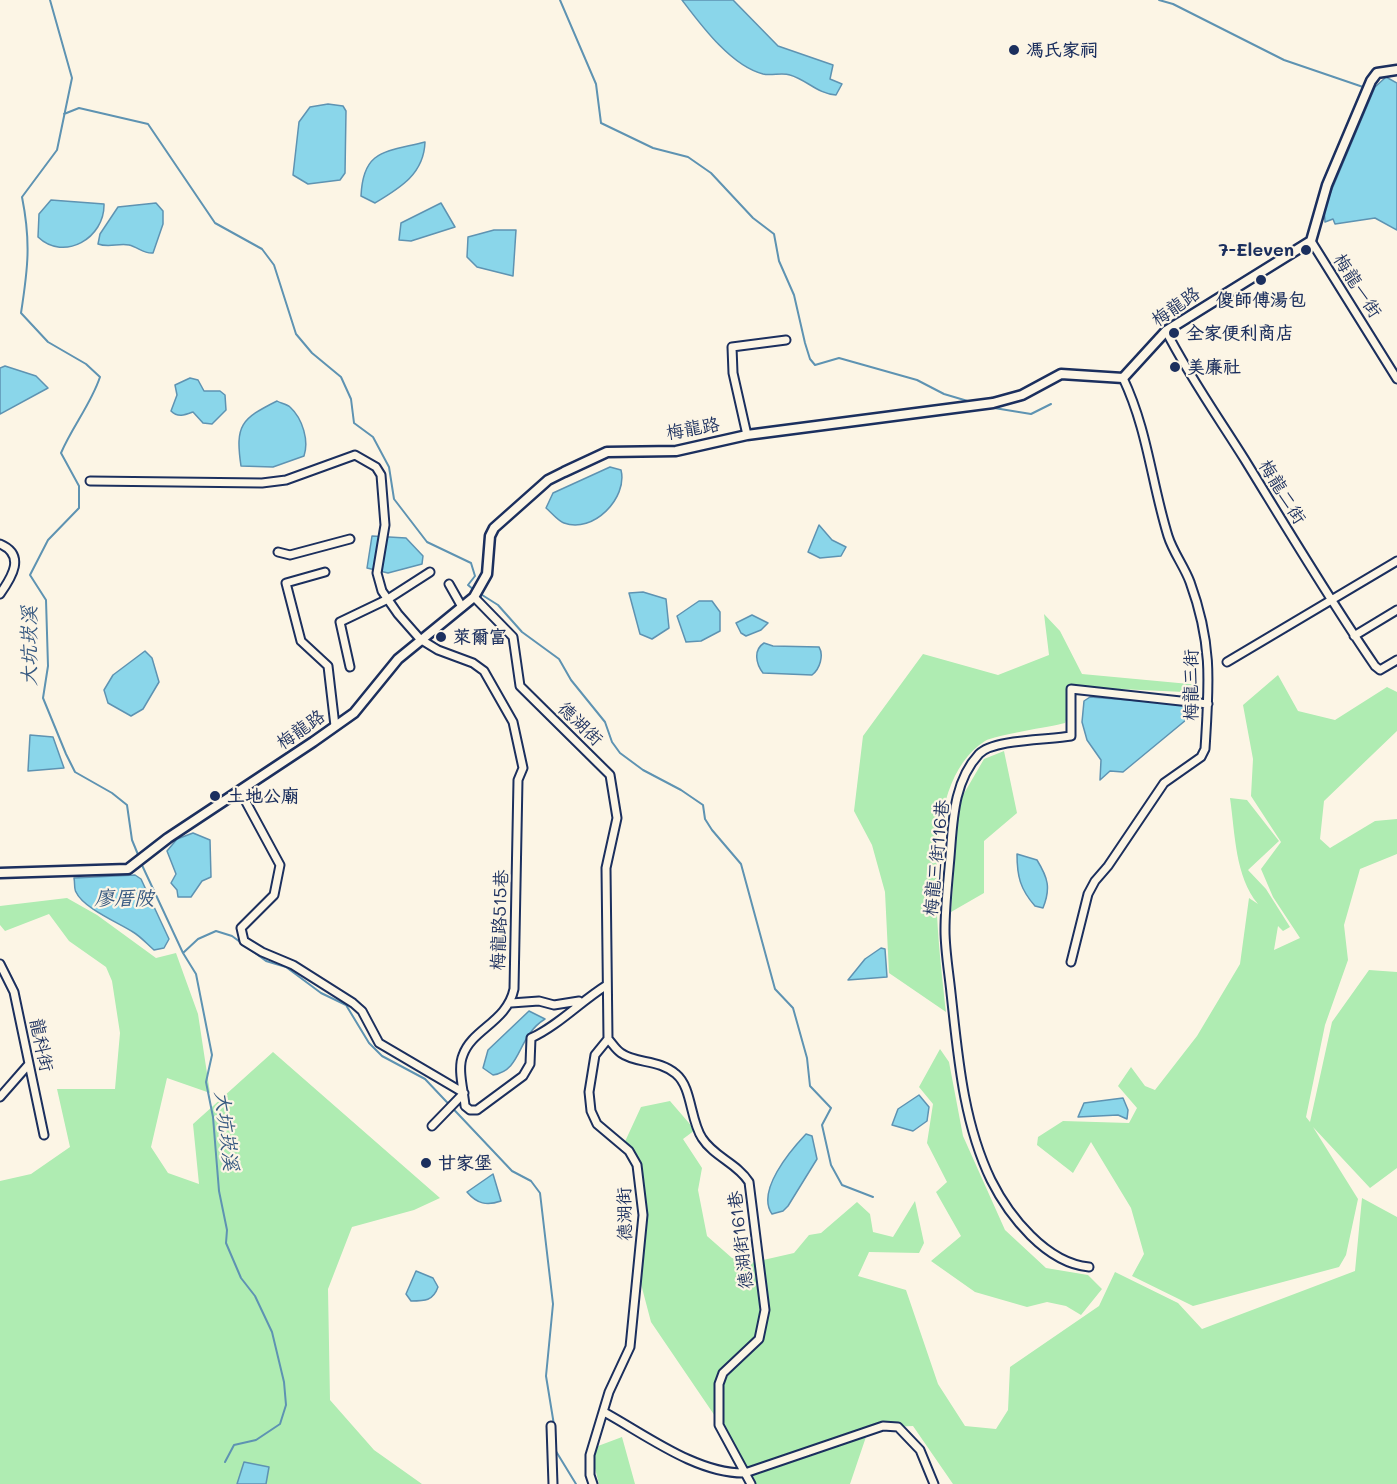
<!DOCTYPE html>
<meta charset="utf-8">
<style>
body{margin:0}
canvas{display:block;background:#fcf5e5}
</style>
<canvas width="1397" height="1484"></canvas>
<script>
const g = document.querySelector('canvas').getContext('2d');
g.lineJoin = 'round';
function paint(path, color) { g.fillStyle = color; g.fill(path, 'evenodd'); }
function strokePath(path, color, width, dash) { g.strokeStyle = color; g.lineWidth = width; g.lineCap = dash ? 'butt' : 'round'; g.setLineDash(dash || []); g.stroke(path); }
function write(font, color, halo, rows, align = 'center') {
  g.font = font + ' Mali,"LXGW WenKai TC",sans-serif'; g.lineWidth = 4.5; g.setLineDash([]); g.textBaseline = 'middle'; g.strokeStyle = halo; g.fillStyle = color; for (const [text, x, y, turn = 0] of rows) {
    g.save(); g.translate(x, y); g.rotate((+turn || 0) * Math.PI / 180); g.textAlign = isNaN(turn) ? turn : align; if (halo) g.strokeText(text, 0, 0); g.fillText(text, 0, 0); g.restore();
  }
}
paint(new Path2D(`
 M 1044,614 L 1060,631 L 1082,674 L 1200,685 L 1184,692 L 1076,687 L 1065,723 C 1050,727 995,735 985,741 C 915,785 939,942 946,1012 L 889,973 L 885,892 L 872,845 L 854,811 L 863,736 L 923,654 L 998,675 L 1049,655 Z
 M 1278,675 L 1298,711 L 1335,720 L 1387,687 L 1397,692 L 1397,731 L 1324,801 L 1320,839 L 1330,848 L 1375,821 L 1397,819 L 1397,854 L 1360,869 L 1344,925 L 1348,960 L 1325,1025 L 1306,1117 L 1310,1122 L 1332,1022 L 1369,970 L 1397,972 L 1397,1168 L 1370,1188 L 1313,1127 L 1358,1199 L 1346,1255 L 1339,1267 L 1193,1306 L 1132,1276 L 1144,1254 L 1131,1208 L 1091,1142 L 1073,1173 L 1037,1145 L 1038,1137 L 1063,1121 L 1129,1123 L 1137,1108 L 1118,1086 L 1131,1067 L 1145,1086 L 1155,1090 L 1197,1036 L 1240,964 L 1249,898 L 1258,904 C 1235,877 1235,832 1230,798 L 1247,800 L 1279,841 L 1248,870 L 1266,889 L 1290,927 L 1283,931 L 1278,926 L 1274,950 L 1300,938 L 1273,897 L 1261,869 L 1281,842 L 1251,796 L 1253,759 L 1243,705 Z
 M 1004,751 L 1017,813 L 984,841 L 984,893 L 951,912 L 959,802 L 984,759 Z
 M 67,898 L 97,915 L 156,958 L 176,953 L 198,1014 L 210,1093 L 167,1078 L 151,1147 L 168,1173 L 199,1184 L 193,1124 L 273,1052 L 440,1198 L 414,1210 L 352,1227 L 328,1289 L 330,1400 L 374,1450 L 422,1484 L 0,1484 L 0,1181 L 31,1174 L 70,1147 L 57,1089 L 115,1089 L 120,1033 L 112,981 L 106,967 L 69,941 L 49,914 L 5,931 L 0,925 L 0,906 Z
 M 940,1049 L 949,1062 L 963,1136 L 1005,1230 L 1046,1268 L 1088,1275 L 1102,1289 L 1081,1315 L 1066,1306 L 1047,1302 L 1027,1307 L 975,1292 L 931,1261 L 961,1236 L 936,1192 L 947,1182 L 927,1143 L 933,1104 L 919,1087 Z
 M 670,1101 L 695,1130 L 683,1139 L 702,1168 L 698,1190 L 707,1236 L 732,1258 L 750,1263 L 794,1253 L 809,1235 L 821,1233 L 857,1202 L 870,1214 L 873,1232 L 893,1237 L 915,1201 L 924,1243 L 919,1253 L 869,1252 L 858,1276 L 906,1290 L 938,1384 L 965,1426 L 996,1429 L 1008,1410 L 1010,1367 L 1099,1306 L 1115,1272 L 1178,1303 L 1202,1329 L 1355,1271 L 1362,1198 L 1397,1217 L 1397,1484 L 953,1484 L 913,1426 L 869,1428 L 850,1484 L 746,1484 L 719,1422 L 651,1322 L 641,1284 L 642,1187 L 622,1148 L 641,1107 Z
 M 622,1437 L 635,1484 L 599,1484 L 590,1449 Z`), '#afecb2');
const water = new Path2D(`
 M 682,0 L 733,0 L 778,46 L 833,65 L 830,79 L 842,84 L 836,95 C 818,94 807,80 790,75 C 782,72 772,76 763,74 C 731,66 701,25 682,0 Z
 M 1386,77 L 1397,83 L 1397,230 L 1375,218 L 1335,224 L 1333,219 L 1325,222 L 1324,208 L 1375,87 Z
 M 328,104 L 343,106 L 346,111 L 345,173 L 340,180 L 308,184 L 293,175 L 299,122 L 310,107 Z
 M 425,142 C 424,174 400,188 375,203 L 361,196 C 363,149 386,152 425,142 Z
 M 51,200 L 104,204 C 105,238 64,262 38,237 L 39,214 Z
 M 156,203 L 163,211 L 163,224 L 153,253 C 144,254 138,247 129,245 C 118,243 109,248 98,244 L 100,234 L 118,207 Z
 M 441,203 L 455,227 L 411,241 L 399,240 L 401,223 Z
 M 494,230 L 516,230 L 513,276 L 477,267 L 467,257 L 468,237 Z
 M 5,366 L 36,376 L 48,388 L 0,414 L 0,368 Z
 M 190,378 L 198,380 L 204,391 L 220,391 L 225,395 L 226,410 L 212,424 L 203,423 L 193,412 C 185,415 178,418 171,411 L 177,395 L 175,385 Z
 M 277,401 C 280,403 287,404 290,407 C 303,419 309,441 304,456 L 273,467 L 241,466 C 235,425 241,419 277,401 Z
 M 610,467 L 621,470 C 628,498 593,534 564,523 C 558,521 551,512 546,508 L 553,493 Z
 M 819,525 L 832,540 L 846,547 L 841,556 L 820,558 L 808,552 Z
 M 372,536 L 406,538 L 423,556 L 422,564 L 388,573 L 367,568 Z
 M 643,592 L 666,599 L 669,628 L 652,639 L 640,634 L 629,593 Z
 M 699,601 L 712,601 L 720,612 L 720,631 L 701,641 L 686,642 L 677,616 Z
 M 752,615 L 768,623 L 761,630 L 746,636 L 741,633 L 736,623 Z
 M 764,643 L 773,646 L 819,647 C 824,655 820,669 812,675 L 763,673 C 756,664 753,650 764,643 Z
 M 145,651 L 152,658 L 159,682 L 143,709 L 131,716 L 108,703 L 104,690 L 113,675 Z
 M 1090,697 L 1192,705 L 1194,709 L 1192,715 L 1123,772 L 1110,771 L 1100,780 L 1101,760 L 1087,740 L 1082,722 L 1084,701 Z
 M 30,735 L 53,737 L 64,768 L 28,771 Z
 M 193,833 L 210,840 L 211,877 L 202,881 L 191,897 L 178,897 L 177,890 L 171,883 L 176,874 L 167,851 L 177,839 Z
 M 1017,854 L 1037,860 C 1048,878 1051,888 1043,908 L 1035,906 C 1020,889 1017,876 1017,854 Z
 M 135,875 L 141,879 L 169,939 L 164,948 L 154,950 C 147,944 140,936 133,932 C 119,923 83,908 76,892 C 74,889 75,883 74,878 Z
 M 881,948 L 885,949 L 887,977 L 848,980 L 865,959 Z
 M 529,1011 L 545,1019 C 516,1037 523,1070 493,1075 L 483,1068 L 488,1050 Z
 M 919,1095 L 929,1107 L 927,1121 L 913,1131 L 892,1125 L 898,1109 Z
 M 1123,1098 L 1128,1110 L 1127,1119 L 1118,1115 L 1078,1117 L 1084,1103 Z
 M 806,1134 L 812,1136 L 817,1159 L 788,1206 L 783,1211 L 772,1214 C 756,1191 790,1151 806,1134 Z
 M 493,1174 L 501,1201 C 487,1206 477,1204 467,1192 Z
 M 416,1271 L 433,1278 L 438,1287 C 433,1301 425,1301 411,1301 L 406,1294 Z
 M 244,1462 L 269,1467 L 266,1484 L 237,1484 Z`);
paint(water, '#8ad6ea');
strokePath(water, '#5e93b2', 1.5);
strokePath(new Path2D(`
 M 50,0 L 72,78 L 57,150 L 22,197 C 31,242 28,268 21,313 L 48,342 L 86,364 L 100,377 C 91,404 72,427 61,453 L 79,486 L 79,508 L 48,540 L 30,575 L 46,600 L 48,666 L 43,698 L 66,754 L 75,772 L 112,793 L 127,805 L 132,840 L 139,857
 M 560,0 L 596,84 L 601,123 L 653,148 L 688,157 L 711,173 L 753,218 L 774,234 L 779,261 L 794,295 L 805,343 L 810,359 L 815,365 L 839,358 L 917,380 L 944,394 L 971,402
 M 1159,0 L 1173,4 L 1284,60 L 1366,88
 M 64,114 L 79,108 L 148,124 L 215,223 L 262,249 L 274,265 L 296,334 L 312,353 L 341,377 L 351,399 L 354,423 L 373,437 L 389,467 L 394,499 L 427,542 L 471,563 L 475,576 L 468,585 L 474,590
 M 988,407 L 1031,414 L 1051,404
 M 479,593 L 498,605 L 522,632 L 559,659 L 571,680 L 605,722 L 612,742 L 620,753 L 643,770 L 681,790 L 703,805 L 705,819 L 712,830 L 741,864 L 775,989 L 793,1008 L 807,1058 L 810,1086 L 831,1108 L 822,1125 L 831,1165 L 842,1185 L 873,1197
 M 141,863 L 183,953 L 196,974 L 212,1055 L 206,1082 L 213,1117 L 219,1191 L 227,1230 L 226,1243 L 241,1278 L 255,1296 L 272,1332 L 284,1382 L 286,1405 L 280,1424 L 256,1440 L 234,1445 L 225,1462
 M 183,953 L 198,939 L 216,931 L 232,936 L 266,961 L 286,967 L 321,993 L 346,1005 L 369,1043 L 382,1056 L 425,1079 L 512,1171 L 531,1181 L 540,1193 L 553,1304 L 546,1376 L 554,1425
 M 554,1448 L 576,1484`), '#5e93b2', 2);
const minor = new Path2D(`
 M 1311,241 L 1397,379
 M 1166,331 C 1189,376 1218,417 1245,460 C 1288,530 1329,599 1375,666 L 1380,670 L 1397,660
 M 747,435 L 733,373 L 732,347 L 786,340
 M 90,481 L 262,483 L 286,480 L 355,455 L 376,467 L 381,475 L 385,525 L 377,573 L 382,591 L 398,614 L 420,639 L 438,650 L 473,663 L 484,671 L 513,722 L 523,768 L 518,780 L 514,989 C 507,1022 472,1029 463,1055 C 457,1069 464,1091 465,1106 L 470,1110 L 477,1110 L 523,1076 L 530,1064 L 531,1038 C 559,1025 581,1001 607,985
 M 0,544 C 26,555 12,577 0,594
 M 278,552 L 290,555 L 350,539
 M 325,572 L 286,583 L 301,641 L 328,666 L 335,726
 M 449,584 L 462,607
 M 474,597 L 513,637 L 520,686 L 610,775 L 617,818 L 606,868 L 608,1039 L 595,1055 L 589,1092 L 591,1111 L 597,1124 L 629,1151 L 637,1165 L 643,1215 L 630,1347 L 609,1392 L 590,1455 L 590,1475 L 593,1484
 M 1354,636 L 1397,610
 M 1227,662 L 1397,561
 M 350,667 L 340,622 L 388,599 L 430,572
 M 240,791 L 280,865 L 274,895 L 241,928 L 244,941 L 262,952 L 293,965 L 353,1003 L 362,1011 L 379,1043 L 464,1093 L 432,1126
 M 1071,962 L 1088,894 L 1095,881 L 1108,866 L 1164,783 L 1201,757 L 1205,749 C 1209,684 1213,645 1190,582 C 1184,566 1173,552 1168,536 C 1151,481 1148,431 1123,378
 M 0,964 L 14,992 L 44,1135
 M 511,1003 L 539,1001 L 554,1005 L 579,1001
 M 608,1039 C 612,1043 616,1050 621,1053 C 636,1064 659,1059 676,1074 C 692,1087 690,1120 702,1138 C 714,1157 737,1163 749,1182 L 765,1310 L 759,1339 L 723,1373 L 719,1384 L 719,1425 L 751,1484
 M 0,1097 L 29,1064
 M 1089,1267 C 1046,1263 1009,1216 991,1180 C 963,1122 958,1056 951,993 C 949,973 945,951 945,930 C 945,906 948,881 950,857 C 953,822 953,782 979,754 C 993,739 1049,740 1071,736 L 1071,689 L 1208,704
 M 604,1412 C 646,1435 697,1474 745,1473 L 883,1426 L 898,1427 L 920,1450 L 934,1484
 M 551,1426 L 553,1484`);
const tertiary = new Path2D(`
 M 0,873 L 128,869 L 168,838 L 313,742 L 354,713 L 398,659 L 474,597 L 487,574 L 490,536 L 494,528 L 548,480 L 564,472 L 607,452 L 676,451 L 747,435 L 993,403 L 1022,395 L 1061,374 L 1123,378 L 1166,331 L 1311,241 L 1327,185 L 1371,81 L 1377,73 L 1397,70`);
strokePath(minor, '#1b2f5e', 11);
strokePath(tertiary, '#1b2f5e', 13);
strokePath(minor, '#fcf5e5', 7);
strokePath(tertiary, '#fcf5e5', 8);
for (const [x, y, r, color] of [
 [1014,50,6,"#1b2f5e"],
 [1306,250,6,"#1b2f5e"],
 [1261,280,6,"#1b2f5e"],
 [1174,333,6,"#1b2f5e"],
 [1175,367,6,"#1b2f5e"],
 [441,637,6,"#1b2f5e"],
 [215,796,6,"#1b2f5e"],
 [426,1163,6,"#1b2f5e"]
]) { const dot = new Path2D(); dot.arc(x, y, r, 0, 2 * Math.PI); g.fillStyle = color; g.fill(dot); strokePath(dot, '#fcf5e5', 2); }
write('bold 18px', '#1b2f5e', '#fcf5e5', [
 ["馮氏家祠",1026,50],
 ["7-Eleven",1294,250,"right"],
 ["傻師傅湯包",1261,300,"center"],
 ["全家便利商店",1186,333],
 ["美廉社",1187,367],
 ["萊爾富",453,637],
 ["土地公廟",227,796],
 ["甘家堡",438,1163]
], 'left');
write('18px', '#1b2f5e', '#fcf5e5', [
 ["梅龍一街",1357,286,57],
 ["梅龍路",1176,307,-35],
 ["梅龍路",693,429,-10],
 ["梅龍二街",1282,492,58],
 ["梅龍三街",1191,685,-90],
 ["德湖街",580,724,44],
 ["梅龍路",301,730,-35],
 ["梅龍三街116巷",937,858,-84],
 ["梅龍路515巷",500,920,-88],
 ["龍科街",41,1045,78],
 ["德湖街",625,1214,-91],
 ["德湖街161巷",741,1240,-97]
]);
write('italic 20px', '#375981', '#fcf5e5', [
 ["大坑崁溪",30,646,-90],
 ["廖厝陂",124,899],
 ["大坑崁溪",226,1131,83]
]);
</script>
